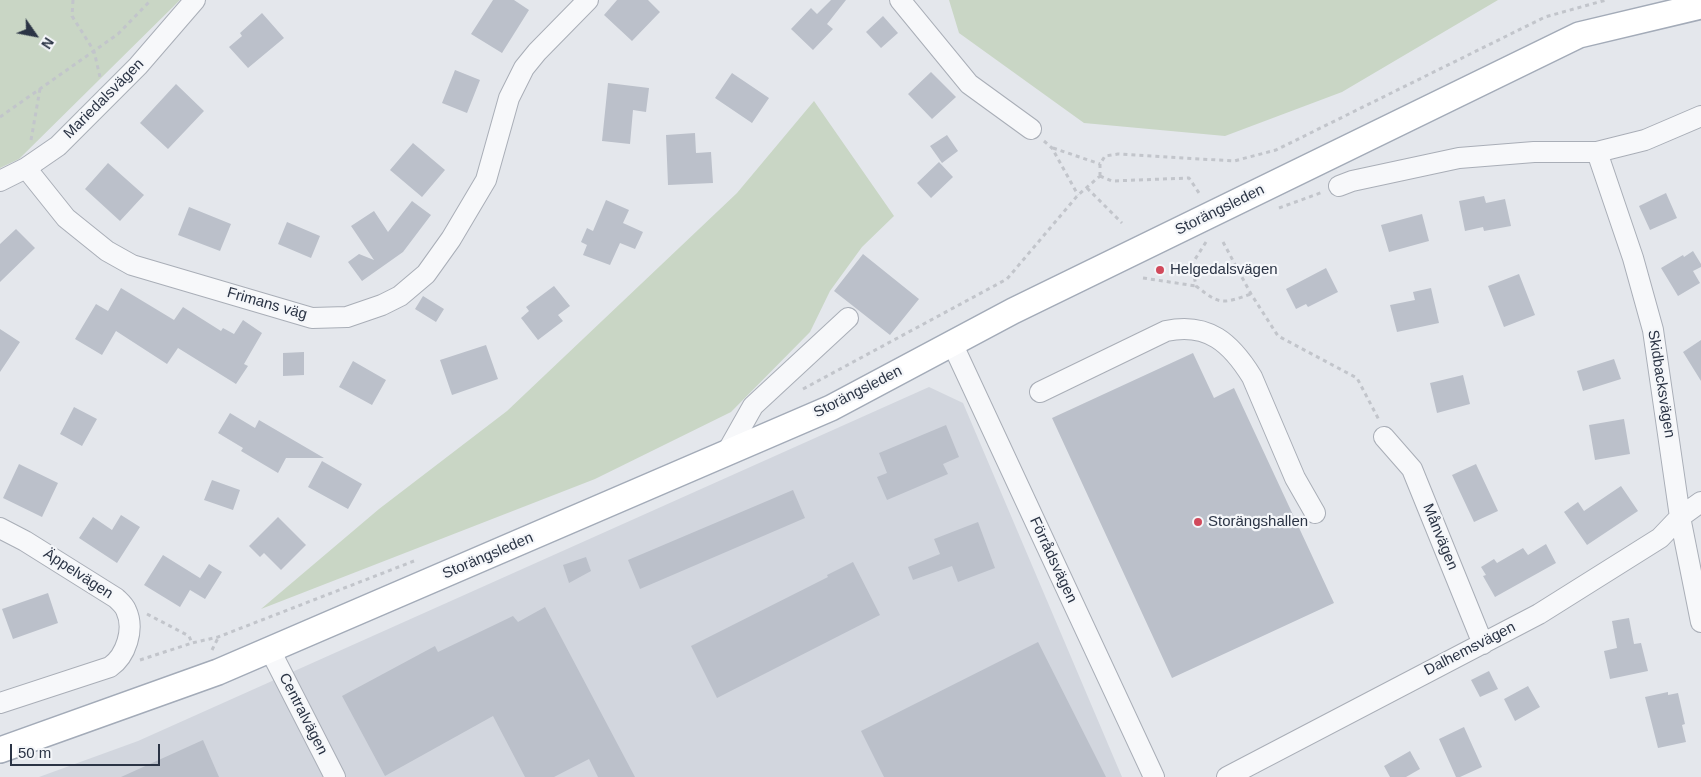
<!DOCTYPE html>
<meta charset="utf-8">
<style>
body{margin:0}
#map{position:relative;width:1701px;height:777px;overflow:hidden;background:#e4e7ec;font-family:Arial,sans-serif}
canvas{display:block}
.north{position:absolute;left:10px;top:10px;width:50px;height:50px;-webkit-text-stroke:4px #f4f6f9;paint-order:stroke;rotate:123deg;font-size:14px;font-weight:700;line-height:20px;text-align:center;color:#2b3445}
.north::after{content:'';display:block;margin:auto;width:18px;height:22px;background:#2b3445;clip-path:polygon(50% 0,100% 100%,50% 72%,0 100%)}
.scale{position:absolute;left:10px;top:744px;width:150px;height:22px;box-sizing:border-box;border:2px solid #2b3445;border-top:0;padding-left:6px;font-size:15px;line-height:18px;white-space:nowrap;color:#2b3445;-webkit-text-stroke:4px #f4f6f9;paint-order:stroke}
</style>
<div id="map">
<canvas width="1701" height="777"></canvas>
<div class="north">N</div>
<div class="scale">50 m</div>
</div>
<script>
const g = document.querySelector('canvas').getContext('2d');
g.lineJoin = 'round';
function paint(path, color) { g.fillStyle = color; g.fill(path, 'evenodd'); }
function strokePath(path, color, width, dash) { g.strokeStyle = color; g.lineWidth = width; g.lineCap = dash ? 'butt' : 'round'; g.setLineDash(dash || []); g.stroke(path); }
function write(font, color, halo, rows, align = 'center') {
  g.font = font + ' Arial,sans-serif'; g.lineWidth = 4.5; g.setLineDash([]); g.textBaseline = 'middle'; g.strokeStyle = halo; g.fillStyle = color; for (const [text, x, y, turn = 0] of rows) {
    g.save(); g.translate(x, y); g.rotate((+turn || 0) * Math.PI / 180); g.textAlign = isNaN(turn) ? turn : align; if (halo) g.strokeText(text, 0, 0); g.fillText(text, 0, 0); g.restore();
  }
}
paint(new Path2D(`
 M 929,387 L 963,403 L 1122,777 L 39,777 L 138,741 Z`), '#d2d6de');
paint(new Path2D(`
 M 0,0 L 180,0 L 19,159 L 0,168 Z
 M 949,0 L 1498,0 L 1342,92 L 1225,136 L 1084,123 L 959,33 Z
 M 814,101 L 894,216 L 862,247 L 830,291 L 810,332 L 731,412 L 595,479 L 261,609 L 379,509 L 507,411 L 737,193 Z`), '#c9d6c5');
paint(new Path2D(`
 M 493,0 L 514,0 L 529,10 L 502,53 L 471,34 Z
 M 617,0 L 648,0 L 660,12 L 632,41 L 604,15 Z
 M 831,0 L 846,0 L 827,24 L 833,29 L 813,50 L 791,29 L 811,8 L 817,14 Z
 M 262,13 L 284,38 L 248,68 L 229,47 L 242,36 L 240,33 Z
 M 883,16 L 898,33 L 881,48 L 866,32 Z
 M 455,70 L 480,80 L 467,113 L 442,103 Z
 M 931,72 L 956,97 L 932,119 L 908,94 Z
 M 732,73 L 769,98 L 752,123 L 715,98 Z
 M 608,83 L 649,88 L 646,112 L 633,110 L 630,144 L 602,141 Z
 M 176,84 L 204,111 L 168,149 L 140,123 Z
 M 695,133 L 696,153 L 711,152 L 713,183 L 668,185 L 666,135 Z
 M 947,135 L 958,151 L 942,163 L 930,146 Z
 M 413,143 L 445,170 L 422,197 L 390,170 Z
 M 939,162 L 953,177 L 931,198 L 917,183 Z
 M 108,163 L 144,195 L 120,221 L 85,189 Z
 M 1666,193 L 1677,218 L 1650,230 L 1639,206 Z
 M 1484,196 L 1486,203 L 1505,199 L 1511,226 L 1484,231 L 1483,227 L 1465,231 L 1459,201 Z
 M 606,200 L 629,210 L 623,223 L 643,232 L 635,249 L 620,243 L 610,265 L 583,255 L 587,245 L 581,242 L 587,228 L 593,231 Z
 M 412,201 L 431,215 L 403,252 L 362,281 L 348,262 L 359,254 L 374,260 L 351,226 L 374,211 L 388,232 Z
 M 189,207 L 231,224 L 220,251 L 178,235 Z
 M 1422,214 L 1429,241 L 1389,252 L 1381,225 Z
 M 287,222 L 320,236 L 311,258 L 278,244 Z
 M 16,229 L 35,248 L 0,282 L 0,244 Z
 M 1693,251 L 1701,264 L 1701,267 L 1693,271 L 1700,283 L 1678,296 L 1661,268 L 1683,255 L 1684,257 Z
 M 863,254 L 919,299 L 890,335 L 834,291 Z
 M 1326,268 L 1338,292 L 1308,307 L 1306,304 L 1296,309 L 1286,289 Z
 M 1519,274 L 1535,315 L 1504,327 L 1488,286 Z
 M 554,286 L 570,306 L 558,315 L 563,321 L 538,340 L 521,318 L 529,311 L 526,307 Z
 M 121,288 L 174,320 L 183,307 L 221,331 L 223,328 L 234,334 L 243,320 L 262,333 L 244,364 L 248,366 L 236,384 L 178,348 L 167,364 L 116,331 L 102,355 L 75,339 L 96,304 L 108,311 Z
 M 1431,288 L 1439,323 L 1397,332 L 1390,305 L 1415,300 L 1413,292 Z
 M 423,296 L 444,309 L 436,322 L 415,309 Z
 M 0,329 L 20,342 L 0,372 Z
 M 1701,340 L 1701,381 L 1683,352 Z
 M 486,345 L 498,379 L 452,395 L 440,360 Z
 M 304,352 L 304,375 L 283,376 L 283,353 Z
 M 1193,353 L 1214,398 L 1234,388 L 1334,603 L 1172,678 L 1052,418 Z
 M 1614,359 L 1621,379 L 1583,391 L 1577,371 Z
 M 353,361 L 386,380 L 372,405 L 339,387 Z
 M 1463,375 L 1470,404 L 1437,413 L 1430,383 Z
 M 74,407 L 97,419 L 82,446 L 60,434 Z
 M 230,413 L 255,428 L 259,420 L 324,458 L 286,458 L 278,473 L 241,451 L 243,448 L 218,433 Z
 M 1624,419 L 1630,454 L 1595,460 L 1589,425 Z
 M 946,425 L 959,457 L 943,464 L 948,474 L 887,500 L 877,477 L 887,473 L 879,453 Z
 M 322,461 L 362,484 L 348,509 L 308,487 Z
 M 19,464 L 58,483 L 42,517 L 3,498 Z
 M 1476,464 L 1498,511 L 1474,522 L 1452,475 Z
 M 212,480 L 240,490 L 233,510 L 204,500 Z
 M 1621,486 L 1638,511 L 1587,545 L 1564,512 L 1578,502 L 1584,511 Z
 M 793,490 L 805,518 L 640,589 L 628,560 Z
 M 121,515 L 140,527 L 117,563 L 79,538 L 93,517 L 112,530 Z
 M 278,517 L 306,545 L 281,570 L 264,553 L 260,557 L 249,546 Z
 M 978,522 L 995,568 L 958,582 L 952,566 L 913,580 L 908,567 L 940,554 L 934,539 Z
 M 1546,544 L 1556,563 L 1495,597 L 1483,576 L 1486,575 L 1481,567 L 1494,559 L 1497,563 L 1523,548 L 1528,555 Z
 M 163,555 L 200,578 L 209,564 L 222,572 L 205,599 L 190,590 L 180,607 L 144,585 Z
 M 586,557 L 591,571 L 569,583 L 563,565 Z
 M 853,562 L 880,615 L 717,698 L 691,646 L 828,577 L 827,575 Z
 M 48,593 L 58,623 L 13,639 L 2,609 Z
 M 545,607 L 635,777 L 598,777 L 589,759 L 554,777 L 525,777 L 493,716 L 385,776 L 342,696 L 435,646 L 438,652 L 513,616 L 518,622 Z
 M 1629,618 L 1634,644 L 1641,643 L 1648,671 L 1610,679 L 1604,651 L 1617,648 L 1612,621 Z
 M 1038,642 L 1106,777 L 884,777 L 861,731 Z
 M 1489,671 L 1498,689 L 1480,697 L 1471,680 Z
 M 1528,686 L 1540,707 L 1515,721 L 1504,699 Z
 M 1668,692 L 1668,695 L 1678,693 L 1685,724 L 1682,725 L 1686,742 L 1658,748 L 1645,697 Z
 M 1464,727 L 1482,767 L 1460,777 L 1456,777 L 1439,739 Z
 M 203,740 L 219,777 L 121,777 Z
 M 1410,751 L 1420,769 L 1406,777 L 1390,777 L 1384,766 Z`), '#bbc0ca');
const minor = new Path2D(`
 M 900,0 L 969,84 L 1031,129
 M 1597,152 L 1633,258 L 1653,330 L 1680,517 L 1701,622
 M 26,168 L 66,218 L 107,251 L 132,265 L 312,318 L 347,317 L 382,305 L 400,296 L 426,274 L 451,239 L 486,180 L 509,98 L 524,68 L 537,52 L 588,0
 M 0,181 L 26,168 L 58,146 L 138,66 L 195,0
 M 1339,186 L 1352,181 L 1459,158 L 1534,152 L 1597,152 L 1645,140 L 1701,116
 M 952,343 L 1154,777
 M 1040,392 L 1166,331 C 1208,322 1231,343 1252,377 L 1295,478 L 1315,513
 M 1384,437 L 1412,469 L 1483,644
 M 727,452 L 753,406 L 848,318
 M 0,528 L 25,541 L 116,598 C 119,601 124,605 126,610 C 135,629 126,656 110,667 L 0,703
 M 270,650 L 335,777
 M 1227,777 L 1539,614 L 1660,538 L 1680,517 L 1701,502`);
const major = new Path2D(`
 M 0,750 L 218,672 L 831,408 L 1013,311 L 1579,35 L 1701,6`);
strokePath(minor, '#a9aeb7', 22);
strokePath(major, '#a3abb8', 28);
strokePath(new Path2D(`
 M 73,0 L 72,16 L 94,51 L 100,77
 M 0,117 L 118,34 L 151,0
 M 31,140 L 40,89
 M 1044,141 L 1052,148 L 1078,195
 M 1053,148 L 1100,164
 M 1100,176 L 1100,164 L 1105,156 L 1118,154 L 1234,161 L 1276,150 L 1545,17 L 1606,0
 M 1100,176 L 1112,181 L 1189,178 L 1199,193
 M 1087,188 L 1122,223
 M 1279,208 L 1323,192
 M 1206,242 L 1192,264 L 1196,286 C 1220,305 1222,304 1251,294
 M 1223,242 L 1251,294 L 1278,336 L 1357,378 L 1379,420
 M 1143,278 L 1196,286
 M 803,389 L 1007,279 L 1078,195 L 1100,176
 M 147,614 L 189,636 L 192,643 L 218,637 L 414,561
 M 212,650 L 218,638
 M 140,660 L 192,643`), '#c2c5cb', 3, [4, 4]);
strokePath(minor, '#f7f8fa', 20);
strokePath(major, '#fff', 25);
for (const [x, y, r, color] of [
 [1160,270,5,"#d1495b"],
 [1198,522,5,"#d1495b"]
]) { const dot = new Path2D(); dot.arc(x, y, r, 0, 2 * Math.PI); g.fillStyle = color; g.fill(dot); strokePath(dot, '#f4f6f9', 2); }
write('15px', '#2b3445', '#f4f6f9', [
 ["Mariedalsvägen",104,99,-45],
 ["Storängsleden",1220,210,-26],
 ["Frimans väg",267,304,16],
 ["Skidbacksvägen",1661,384,81],
 ["Storängsleden",858,392,-27],
 ["Månvägen",1440,537,68],
 ["Storängsleden",488,556,-23],
 ["Förrådsvägen",1053,560,65],
 ["Äppelvägen",78,574,33],
 ["Dalhemsvägen",1470,649,-27],
 ["Centralvägen",303,714,63]
]);
write('15px', '#2b3445', '#f4f6f9', [
 ["Helgedalsvägen",1170,270],
 ["Storängshallen",1208,522]
], 'left');
</script>
